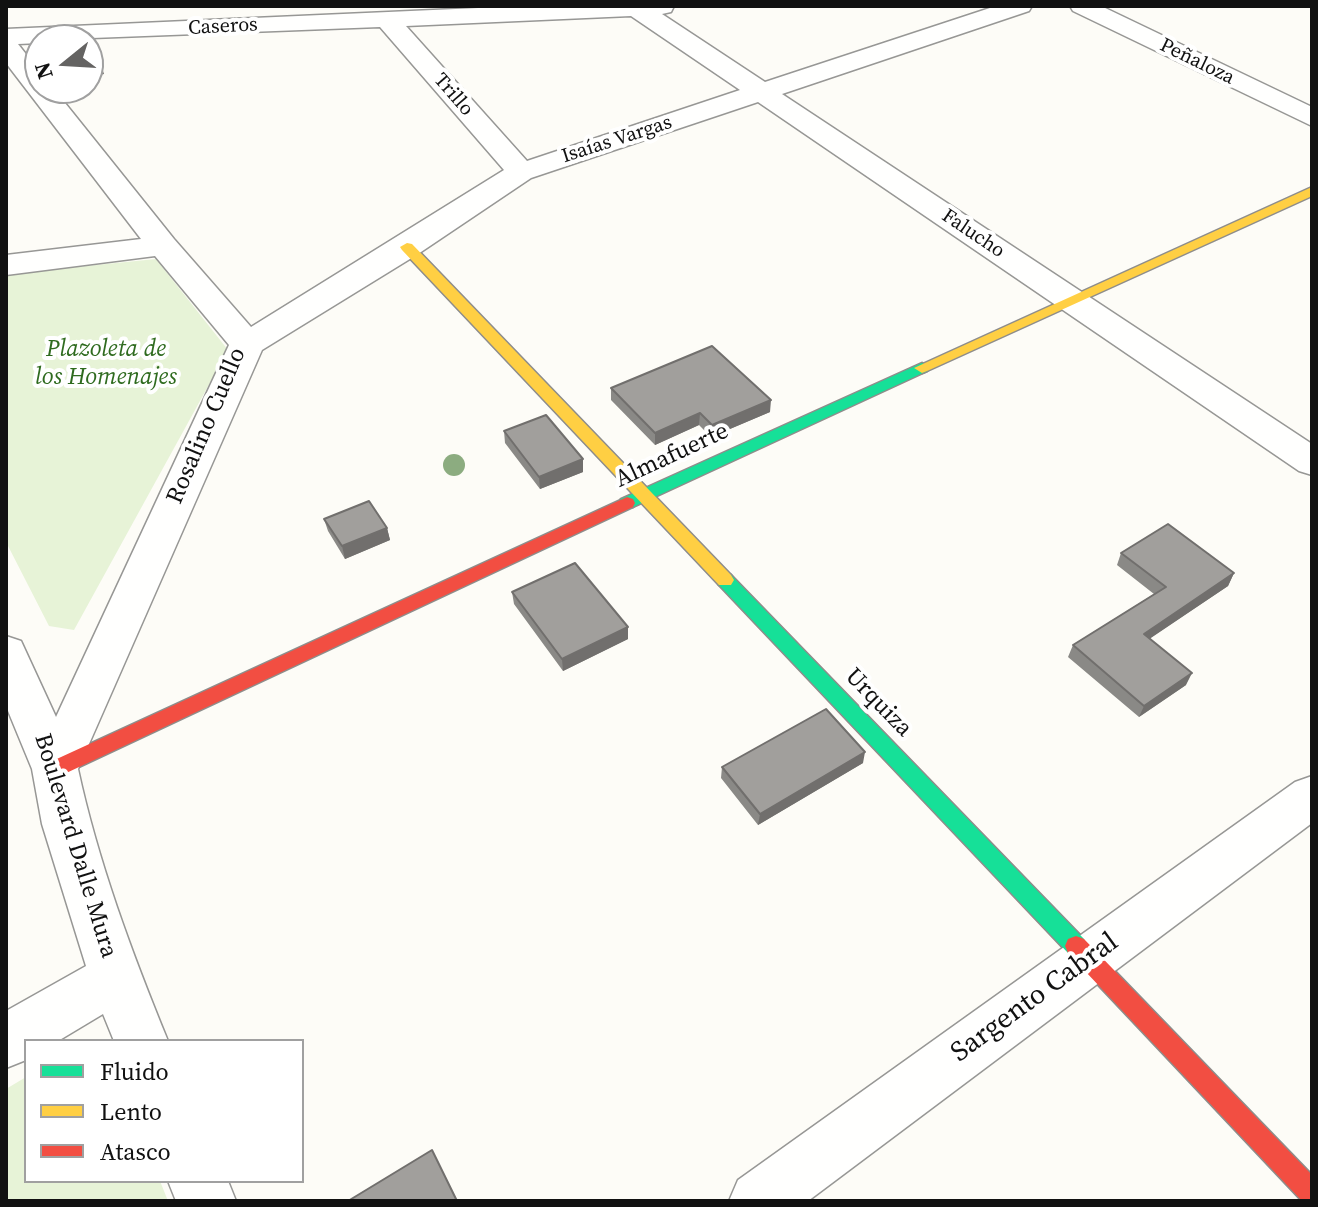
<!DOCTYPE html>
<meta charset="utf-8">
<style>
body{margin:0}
#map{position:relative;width:1318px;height:1207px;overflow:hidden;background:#fdfcf7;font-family:"Source Serif 4",serif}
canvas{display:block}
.frame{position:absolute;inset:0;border:8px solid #111;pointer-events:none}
.legend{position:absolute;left:24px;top:1039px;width:280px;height:144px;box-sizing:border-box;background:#fff;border:2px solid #a0a0a0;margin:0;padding:10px 14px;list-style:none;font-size:24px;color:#111}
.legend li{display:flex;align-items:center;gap:16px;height:40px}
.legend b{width:40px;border:2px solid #a0a0a0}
.north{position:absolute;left:24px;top:24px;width:80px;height:80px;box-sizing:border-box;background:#fff;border:2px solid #a0a0a0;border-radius:50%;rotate:252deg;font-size:22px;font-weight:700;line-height:32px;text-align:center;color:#111}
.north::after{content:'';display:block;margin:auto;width:28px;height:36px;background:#646362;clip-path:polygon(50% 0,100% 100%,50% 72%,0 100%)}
</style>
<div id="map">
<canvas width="1318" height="1207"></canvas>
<div class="frame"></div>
<ul class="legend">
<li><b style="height:10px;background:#16e098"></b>Fluido</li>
<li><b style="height:10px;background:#ffcf43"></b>Lento</li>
<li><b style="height:10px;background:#f24e42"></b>Atasco</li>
</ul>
<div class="north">N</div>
</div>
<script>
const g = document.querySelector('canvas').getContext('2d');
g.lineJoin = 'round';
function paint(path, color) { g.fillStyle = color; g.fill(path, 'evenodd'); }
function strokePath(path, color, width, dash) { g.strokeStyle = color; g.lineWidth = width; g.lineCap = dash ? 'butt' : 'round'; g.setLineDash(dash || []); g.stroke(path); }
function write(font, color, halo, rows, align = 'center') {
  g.font = font + ' "Source Serif 4",serif'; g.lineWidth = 8; g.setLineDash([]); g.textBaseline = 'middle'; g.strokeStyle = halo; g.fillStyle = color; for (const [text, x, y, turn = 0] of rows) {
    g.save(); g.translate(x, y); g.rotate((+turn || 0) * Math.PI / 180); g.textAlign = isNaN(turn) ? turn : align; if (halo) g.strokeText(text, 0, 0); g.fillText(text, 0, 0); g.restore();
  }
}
paint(new Path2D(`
 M 156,259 L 228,350 L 74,630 L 49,626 L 6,542 L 6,274 Z
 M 26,1077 L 26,1181 L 160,1181 L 168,1201 L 6,1201 L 6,1089 Z`), '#e7f3d7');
const street = new Path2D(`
 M 523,6 L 674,6 L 671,12 L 662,14 L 765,82 L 996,6 L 1032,6 L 1029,11 L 782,94 L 1312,444 L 1312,475 L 1299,471 L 758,102 L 531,178 L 418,254 L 262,350 L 78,769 C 98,862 132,953 168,1041 L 114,1041 L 103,1014 L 58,1041 L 26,1041 L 26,1060 L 6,1068 L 6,1011 L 86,966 L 42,824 L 32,769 L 6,706 L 6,636 L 21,641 L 56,717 L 229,345 L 155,256 L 6,275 L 6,255 L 141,239 L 6,63 L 6,29 ZM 631,16 L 740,90 L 527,161 L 406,26 ZM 380,27 L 504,170 L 251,327 L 174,239 L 53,88 L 40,88 L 40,72 L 18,44 L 40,43 L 40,40 Z
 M 1070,6 L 1101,6 L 1312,107 L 1312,126 L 1073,11 Z
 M 1312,776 L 1312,823 L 808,1201 L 729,1201 L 738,1180 L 1295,782 Z
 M 168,1181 L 228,1181 L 236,1201 L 176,1201 Z`);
const fast = new Path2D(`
 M 922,363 L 930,368 L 927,371 L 633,507 L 621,507 L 619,503 L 621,499 Z
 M 725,573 L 731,575 L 1084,939 L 1087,946 L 1084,953 L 1076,956 L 1068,953 L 719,585 L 716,580 Z`);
const slow = new Path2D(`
 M 1312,187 L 1312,196 L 927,371 L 922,373 L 914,368 Z
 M 407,243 L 412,244 L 731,575 L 734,580 L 731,585 L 719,585 L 402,250 L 400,247 Z`);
const jam = new Path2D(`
 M 627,497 L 633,499 L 635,503 L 633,507 L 62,775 L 55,777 L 48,775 L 45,769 L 48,763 Z
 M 1076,936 L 1084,939 L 1312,1175 L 1312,1201 L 1302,1201 L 1068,953 L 1065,946 L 1068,939 Z`);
strokePath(street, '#979795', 3);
strokePath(fast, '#8e8d8b', 3);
strokePath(slow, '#8e8d8b', 3);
strokePath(jam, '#8e8d8b', 3);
paint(street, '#fffffe');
paint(fast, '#16e098');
paint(slow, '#ffcf43');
paint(jam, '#f24e42');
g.fillStyle = '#8cac80';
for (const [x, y] of [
 [454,465]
]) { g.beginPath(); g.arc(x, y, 11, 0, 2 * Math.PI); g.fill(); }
paint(new Path2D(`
 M 611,388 L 770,412 L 711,437 L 699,425 L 655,445 L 611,400 Z
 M 504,431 L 583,472 L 540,489 L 505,443 Z
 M 324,519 L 387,528 L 390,540 L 345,559 L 328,531 Z
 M 1121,553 L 1234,573 L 1228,586 L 1150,638 L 1186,685 L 1139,717 L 1068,657 L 1073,645 L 1154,594 L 1117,565 Z
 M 512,592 L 628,627 L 628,639 L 563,671 L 514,604 Z
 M 863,763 L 758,825 L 721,778 L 722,767 Z`), '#8a8986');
paint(new Path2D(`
 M 100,62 L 104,74 L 88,78 L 88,66 Z
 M 771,400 L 770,412 L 711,437 L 712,425 Z
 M 700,413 L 699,425 L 655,445 L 655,433 Z
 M 583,459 L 583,472 L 540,489 L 539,477 Z
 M 387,528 L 390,540 L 345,559 L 342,546 Z
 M 1234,573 L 1228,586 L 1139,646 L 1144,634 Z
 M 628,627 L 628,639 L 563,671 L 562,659 Z
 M 1192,673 L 1186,685 L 1139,717 L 1144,706 Z
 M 865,752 L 863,763 L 758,825 L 760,814 Z`), '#716f6d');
const building = new Path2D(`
 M 73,34 L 79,40 L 52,40 Z
 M 88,50 L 100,62 L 88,66 Z
 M 712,346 L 771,400 L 712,425 L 700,413 L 655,433 L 611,388 Z
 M 546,415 L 583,459 L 539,477 L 504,431 Z
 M 369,501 L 387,528 L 342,546 L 324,519 Z
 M 1168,524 L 1234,573 L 1144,634 L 1192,673 L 1144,706 L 1073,645 L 1166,587 L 1121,553 Z
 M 575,563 L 628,627 L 562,659 L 512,592 Z
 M 826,709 L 865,752 L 760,814 L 722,767 Z
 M 432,1150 L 457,1201 L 348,1201 Z`);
paint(building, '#a19f9c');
strokePath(building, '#716f6d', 2);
write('20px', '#111', '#fff', [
 ["Caseros",223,27,-3],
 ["Peñaloza",1197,62,26],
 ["Trillo",453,95,49],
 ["Isaías Vargas",617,140,-18],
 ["Falucho",973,234,34]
]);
write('italic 24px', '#2f6b1f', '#fff', [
 ["Plazoleta de",106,350],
 ["los Homenajes",106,378]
]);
write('24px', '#111', '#fff', [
 ["Rosalino Cuello",207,426,-67],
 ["Almafuerte",672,456,-25],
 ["Urquiza",878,703,46],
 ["Boulevard Dalle Mura",75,846,73]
]);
write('28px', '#111', '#fff', [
 ["Sargento Cabral",1035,998,-36]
]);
</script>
